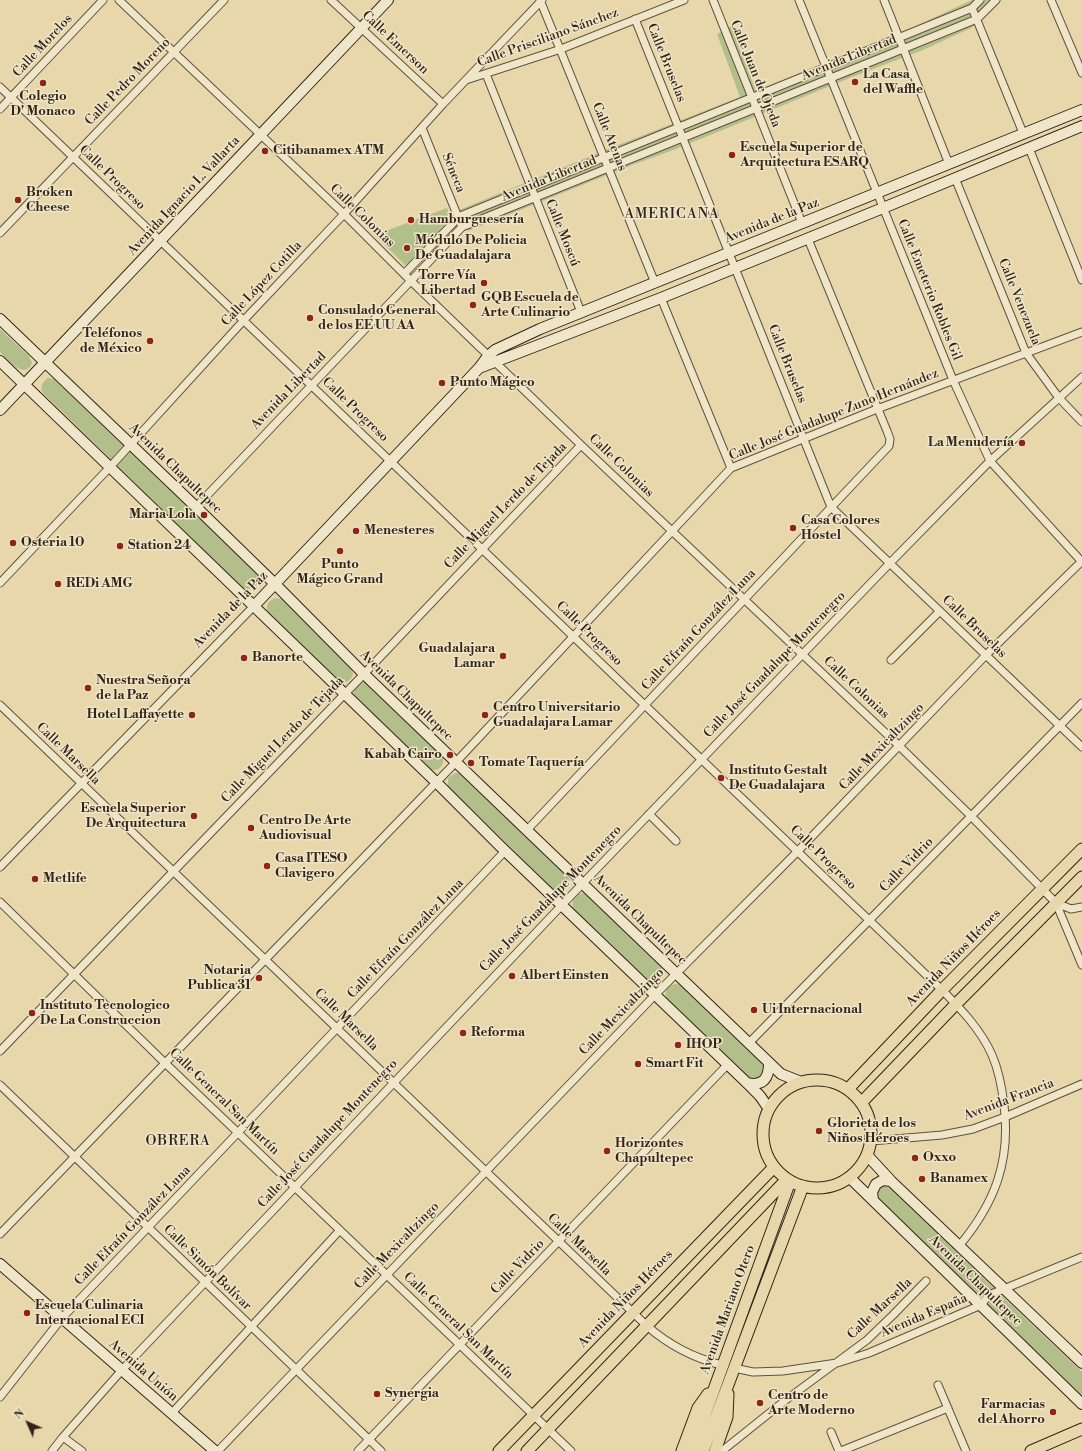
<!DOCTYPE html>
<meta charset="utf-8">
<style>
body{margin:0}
#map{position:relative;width:1082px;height:1451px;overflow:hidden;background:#e7d7ab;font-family:"Libre Bodoni",serif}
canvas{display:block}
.north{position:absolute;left:8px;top:1403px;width:40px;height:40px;-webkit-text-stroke:3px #efe5c8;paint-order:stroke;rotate:315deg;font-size:11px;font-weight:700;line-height:16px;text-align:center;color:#332418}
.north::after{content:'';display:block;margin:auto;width:14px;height:18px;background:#332418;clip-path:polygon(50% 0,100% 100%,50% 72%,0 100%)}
</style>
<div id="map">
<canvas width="1082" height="1451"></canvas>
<div class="north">N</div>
</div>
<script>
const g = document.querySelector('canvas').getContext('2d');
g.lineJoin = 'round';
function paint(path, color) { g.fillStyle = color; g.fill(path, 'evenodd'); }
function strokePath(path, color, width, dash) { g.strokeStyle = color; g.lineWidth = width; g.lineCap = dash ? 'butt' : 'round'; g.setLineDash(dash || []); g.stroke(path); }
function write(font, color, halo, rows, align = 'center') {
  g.font = font + ' "Libre Bodoni",serif'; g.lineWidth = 3; g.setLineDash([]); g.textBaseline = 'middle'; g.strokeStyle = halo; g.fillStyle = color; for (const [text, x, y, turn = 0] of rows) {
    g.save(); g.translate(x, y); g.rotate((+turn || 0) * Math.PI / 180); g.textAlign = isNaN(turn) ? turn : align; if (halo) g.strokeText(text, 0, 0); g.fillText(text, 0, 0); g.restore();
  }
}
paint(new Path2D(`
 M 972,0 L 1002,0 L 971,28 L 923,50 L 857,75 L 676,149 L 632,165 L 468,231 L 459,210 L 608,149 L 740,97 L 717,34 L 731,26 L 756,91 L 905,31 Z
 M 447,208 L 453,222 L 411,271 L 375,235 Z
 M 0,329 L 29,356 L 32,363 C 25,381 7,359 0,352 Z
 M 48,378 L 56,379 L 255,572 C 264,583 252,593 242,587 L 43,393 C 40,387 42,382 48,378 Z
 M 275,598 L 282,599 L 350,666 L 353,674 C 351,681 346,683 339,683 L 268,614 C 265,606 268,601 275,598 Z
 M 361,682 L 367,683 L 443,755 C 445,764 440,773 429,769 L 354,696 L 354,687 Z
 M 455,773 L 462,773 L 568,876 C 571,886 564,893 554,890 L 448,787 L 448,778 Z
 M 583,893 L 586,894 L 661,966 C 666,976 658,984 647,980 L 572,908 L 573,899 L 577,894 Z
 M 678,984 L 681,985 L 767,1067 L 765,1076 L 752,1082 L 667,999 C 663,990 669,984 678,984 Z
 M 879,1185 L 888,1185 L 995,1289 L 987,1292 L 982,1298 L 877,1197 L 875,1190 Z
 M 1001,1295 L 1082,1372 L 1082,1395 L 988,1304 L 992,1298 Z`), '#b3bf8b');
const street = new Path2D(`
 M 119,0 L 344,214 L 411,281 L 581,445 L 893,740 L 971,816 L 1056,903 L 1082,965
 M 331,0 L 443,104
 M 540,0 L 655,283
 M 713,0 L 802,223
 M 799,0 L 953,380 L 990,461 L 1082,562
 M 884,0 L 949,164
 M 1051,0 L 1082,73
 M 972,8 L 1023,133
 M 635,19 L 831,507 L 1082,747
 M 486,74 L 581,312
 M 466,80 L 561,49 L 684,0
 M 0,87 L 942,990 C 961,1009 981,1030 992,1055 C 999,1071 1002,1088 1004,1105 C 1011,1161 995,1203 959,1246
 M 0,109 L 103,0
 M 422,128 L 462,227
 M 1029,148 L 1082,280
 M 955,178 L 1026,353 L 1059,398 L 1082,422
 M 458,217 L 972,8 L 980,0
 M 0,233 L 224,0
 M 404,274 L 458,218
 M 661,298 L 731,468
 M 196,507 L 462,227 L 977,19 L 996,0
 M 0,583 L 110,467 L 244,320 L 344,214 L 443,104 L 542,0
 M 891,660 L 940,611
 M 0,705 L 647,1326 C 670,1346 693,1358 722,1365
 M 649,814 L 676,841
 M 527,830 L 889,446 L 890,439 L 887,431 L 808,239
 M 0,867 L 254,606
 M 0,902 L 165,1063 L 571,1451
 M 1056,903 L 1071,909 L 1082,907
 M 749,1043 L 1082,703
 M 0,1051 L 364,674 L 581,445
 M 0,1085 L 381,1451
 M 871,1141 L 942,1135 L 973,1129 L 1005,1117 L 1082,1084
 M 0,1234 L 456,762 L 731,468 L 877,409 L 1082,332
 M 734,1368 L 753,1372 L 783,1371 L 837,1363 L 869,1353 L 981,1305 L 989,1295 L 1082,1257
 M 938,1385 L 966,1451
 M 0,1397 L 62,1318 L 505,851
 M 172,1413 L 340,1230
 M 831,1432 L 839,1451
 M 63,1437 L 82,1451
 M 52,1451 L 63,1437 L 122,1370 L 562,905 L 890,563 L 990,461 L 1082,377
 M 218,1451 L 655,995 L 798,851 L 986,655 L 1082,561
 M 358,1451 L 728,1064
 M 722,1451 L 787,1399 L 867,1340 L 893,1315 L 926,1281
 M 841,1451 L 948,1408`);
const secondary = new Path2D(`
 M 0,319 L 196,507 L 275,584 L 364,674 L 781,1074 L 801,1082
 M 0,361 L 436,782 L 500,846 L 747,1083 L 760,1096 L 769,1109
 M 479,368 L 661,298 L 883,208 L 1082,126
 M 0,410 L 388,0
 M 254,606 L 479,368 L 488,356 L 495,350 L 540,329 L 1082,110
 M 747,1083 C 764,1087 769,1077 769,1063
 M 867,1155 L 891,1181 L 1082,1363
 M 849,1177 L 1082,1404
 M 873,1200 L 872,1192 L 876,1184 L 883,1180 L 891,1181
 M 0,1264 L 215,1451`);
const primary = new Path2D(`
 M763 1134a54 54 0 1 1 108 0a54 54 0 1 1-108 0Z
 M 848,1089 L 942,990 L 1082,849
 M 862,1102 L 956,1004 L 1082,877
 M 692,1450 L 790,1181
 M 499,1451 L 774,1167
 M 527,1451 L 787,1179
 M 682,1451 L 698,1408 L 708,1394
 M 703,1451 L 803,1186
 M 715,1451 L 727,1417 L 728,1394
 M 1031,1451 L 1082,1429`);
strokePath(street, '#60513d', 9);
strokePath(secondary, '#332418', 12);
strokePath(primary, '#332418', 13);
strokePath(street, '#efe5c8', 7);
strokePath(secondary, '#efe5c8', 10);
strokePath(primary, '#e7d7ab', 11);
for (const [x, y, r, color] of [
 [855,82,4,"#8f2418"],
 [43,83,4,"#8f2418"],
 [265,151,4,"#8f2418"],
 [732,155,4,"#8f2418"],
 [18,200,4,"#8f2418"],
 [411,220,4,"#8f2418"],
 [407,248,4,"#8f2418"],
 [484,283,4,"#8f2418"],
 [473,305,4,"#8f2418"],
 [310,318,4,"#8f2418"],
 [150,341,4,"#8f2418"],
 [442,383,4,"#8f2418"],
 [1022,443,4,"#8f2418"],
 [204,515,4,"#8f2418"],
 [793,528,4,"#8f2418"],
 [356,531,4,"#8f2418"],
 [13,543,4,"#8f2418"],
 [120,546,4,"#8f2418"],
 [340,551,4,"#8f2418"],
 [58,584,4,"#8f2418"],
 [503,656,4,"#8f2418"],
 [244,658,4,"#8f2418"],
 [88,688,4,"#8f2418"],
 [192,715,4,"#8f2418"],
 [485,715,4,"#8f2418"],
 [450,755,4,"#8f2418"],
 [471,763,4,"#8f2418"],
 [721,778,4,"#8f2418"],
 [194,816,4,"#8f2418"],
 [251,828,4,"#8f2418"],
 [267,866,4,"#8f2418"],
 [35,879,4,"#8f2418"],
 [512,976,4,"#8f2418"],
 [259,978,4,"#8f2418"],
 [754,1010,4,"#8f2418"],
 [32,1013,4,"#8f2418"],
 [463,1033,4,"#8f2418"],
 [678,1045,4,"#8f2418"],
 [638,1064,4,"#8f2418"],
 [819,1131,4,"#8f2418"],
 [607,1151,4,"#8f2418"],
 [915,1158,4,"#8f2418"],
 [922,1179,4,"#8f2418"],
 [27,1313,4,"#8f2418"],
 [377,1394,4,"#8f2418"],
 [760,1403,4,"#8f2418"],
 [1053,1412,4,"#8f2418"]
]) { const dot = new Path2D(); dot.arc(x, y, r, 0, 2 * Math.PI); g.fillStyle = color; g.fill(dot); strokePath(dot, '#efe5c8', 1.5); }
write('13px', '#332418', '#efe5c8', [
 ["Calle Prisciliano Sánchez",548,38,-20],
 ["Calle Emerson",395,43,43],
 ["Calle Morelos",43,46,-47],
 ["Avenida Libertad",849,58,-22],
 ["Calle Bruselas",666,63,68],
 ["Calle Juan de Ojeda",755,74,68],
 ["Calle Pedro Moreno",128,82,-46],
 ["Calle Atenas",609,137,68],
 ["Séneca",453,173,68],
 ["Calle Progreso",112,178,44],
 ["Avenida Libertad",549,179,-22],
 ["Avenida Ignacio L. Vallarta",184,196,-47],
 ["Calle Colonias",362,216,44],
 ["Avenida de la Paz",772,221,-22],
 ["Calle Moscú",562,233,68],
 ["Calle López Cotilla",262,284,-47],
 ["Calle Emeterio Robles Gil",929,290,68],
 ["Calle Venezuela",1019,302,68],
 ["Calle Bruselas",787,364,68],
 ["Avenida Libertad",289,391,-46],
 ["Calle Progreso",355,410,44],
 ["Calle José Guadalupe Zuno Hernández",834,415,-22],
 ["Calle Colonias",621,466,44],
 ["Avenida Chapultepec",175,469,44],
 ["Calle Miguel Lerdo de Tejada",506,506,-46],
 ["Avenida de la Paz",231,610,-46],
 ["Calle Bruselas",974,627,44],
 ["Calle Efraín González Luna",699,630,-47],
 ["Calle Progreso",589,634,44],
 ["Calle José Guadalupe Montenegro",775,665,-46],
 ["Calle Colonias",856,688,43],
 ["Avenida Chapultepec",406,696,44],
 ["Calle Miguel Lerdo de Tejada",283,740,-46],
 ["Calle Mexicaltzingo",882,747,-46],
 ["Calle Marsella",68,754,44],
 ["Calle Progreso",823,858,44],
 ["Calle Vidrio",907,865,-46],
 ["Calle José Guadalupe Montenegro",551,899,-46],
 ["Avenida Chapultepec",640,920,44],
 ["Calle Efraín González Luna",406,939,-46],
 ["Avenida Niños Héroes",954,958,-46],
 ["Calle Mexicaltzingo",622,1012,-46],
 ["Calle Marsella",346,1020,44],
 ["Avenida Francia",1009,1100,-21],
 ["Calle General San Martín",224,1102,44],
 ["Calle José Guadalupe Montenegro",328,1134,-47],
 ["Calle Efraín González Luna",133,1226,-46],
 ["Calle Marsella",579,1245,44],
 ["Calle Mexicaltzingo",397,1246,-46],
 ["Calle Vidrio",518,1267,-46],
 ["Calle Simón Bolívar",207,1268,44],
 ["Avenida Chapultepec",975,1281,44],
 ["Avenida Niños Héroes",626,1299,-46],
 ["Calle Marsella",880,1309,-43],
 ["Avenida Mariano Otero",728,1310,-70],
 ["Avenida España",924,1316,-23],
 ["Calle General San Martín",458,1326,44],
 ["Avenida Unión",143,1371,41]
]);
write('bold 13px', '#332418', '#efe5c8', [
 ["La Casa",863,75],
 ["del Waffle",863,90],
 ["Colegio",43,97,"center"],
 ["D' Monaco",43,112,"center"],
 ["Escuela Superior de",740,148],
 ["Arquitectura ESARQ",740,163],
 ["Citibanamex ATM",273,151],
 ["Broken",26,193],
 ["Cheese",26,208],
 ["Hamburguesería",419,220],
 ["Módulo De Policia",415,241],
 ["De Guadalajara",415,256],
 ["Torre Vía",476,276,"right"],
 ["Libertad",476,291,"right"],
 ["GQB Escuela de",481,298],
 ["Arte Culinario",481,313],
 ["Consulado General",318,311],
 ["de los EE UU AA",318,326],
 ["Teléfonos",142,334,"right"],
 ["de México",142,349,"right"],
 ["Punto Mágico",450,383],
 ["La Menudería",1014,443,"right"],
 ["Maria Lola",196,515,"right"],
 ["Casa Colores",801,521],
 ["Hostel",801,536],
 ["Menesteres",364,531],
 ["Osteria 10",21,543],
 ["Station 24",128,546],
 ["Punto",340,565,"center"],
 ["Mágico Grand",340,580,"center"],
 ["REDi AMG",66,584],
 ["Guadalajara",495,649,"right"],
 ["Lamar",495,664,"right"],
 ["Banorte",252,658],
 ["Nuestra Señora",96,681],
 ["de la Paz",96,696],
 ["Centro Universitario",493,708],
 ["Guadalajara Lamar",493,723],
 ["Hotel Laffayette",184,715,"right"],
 ["Kabab Cairo",442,755,"right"],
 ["Tomate Taquería",479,763],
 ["Instituto Gestalt",729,771],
 ["De Guadalajara",729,786],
 ["Escuela Superior",186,809,"right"],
 ["De Arquitectura",186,824,"right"],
 ["Centro De Arte",259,821],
 ["Audiovisual",259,836],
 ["Casa ITESO",275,859],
 ["Clavigero",275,874],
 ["Metlife",43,879],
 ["Notaria",251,971,"right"],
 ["Publica 31",251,986,"right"],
 ["Albert Einsten",520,976],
 ["Instituto Tecnologico",40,1006],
 ["De La Construccion",40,1021],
 ["Ui Internacional",762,1010],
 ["Reforma",471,1033],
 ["IHOP",686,1045],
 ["Smart Fit",646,1064],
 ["Glorieta de los",827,1124],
 ["Niños Héroes",827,1139],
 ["Horizontes",615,1144],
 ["Chapultepec",615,1159],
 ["Oxxo",923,1158],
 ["Banamex",930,1179],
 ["Escuela Culinaria",35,1306],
 ["Internacional ECI",35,1321],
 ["Synergia",385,1394],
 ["Centro de",768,1396],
 ["Arte Moderno",768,1411],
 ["Farmacias",1045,1405,"right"],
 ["del Ahorro",1045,1420,"right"]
], 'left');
g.letterSpacing = '1px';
write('14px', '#332418', '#efe5c8', [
 ["AMERICANA",672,215],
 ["OBRERA",178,1142]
]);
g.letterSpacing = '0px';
</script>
